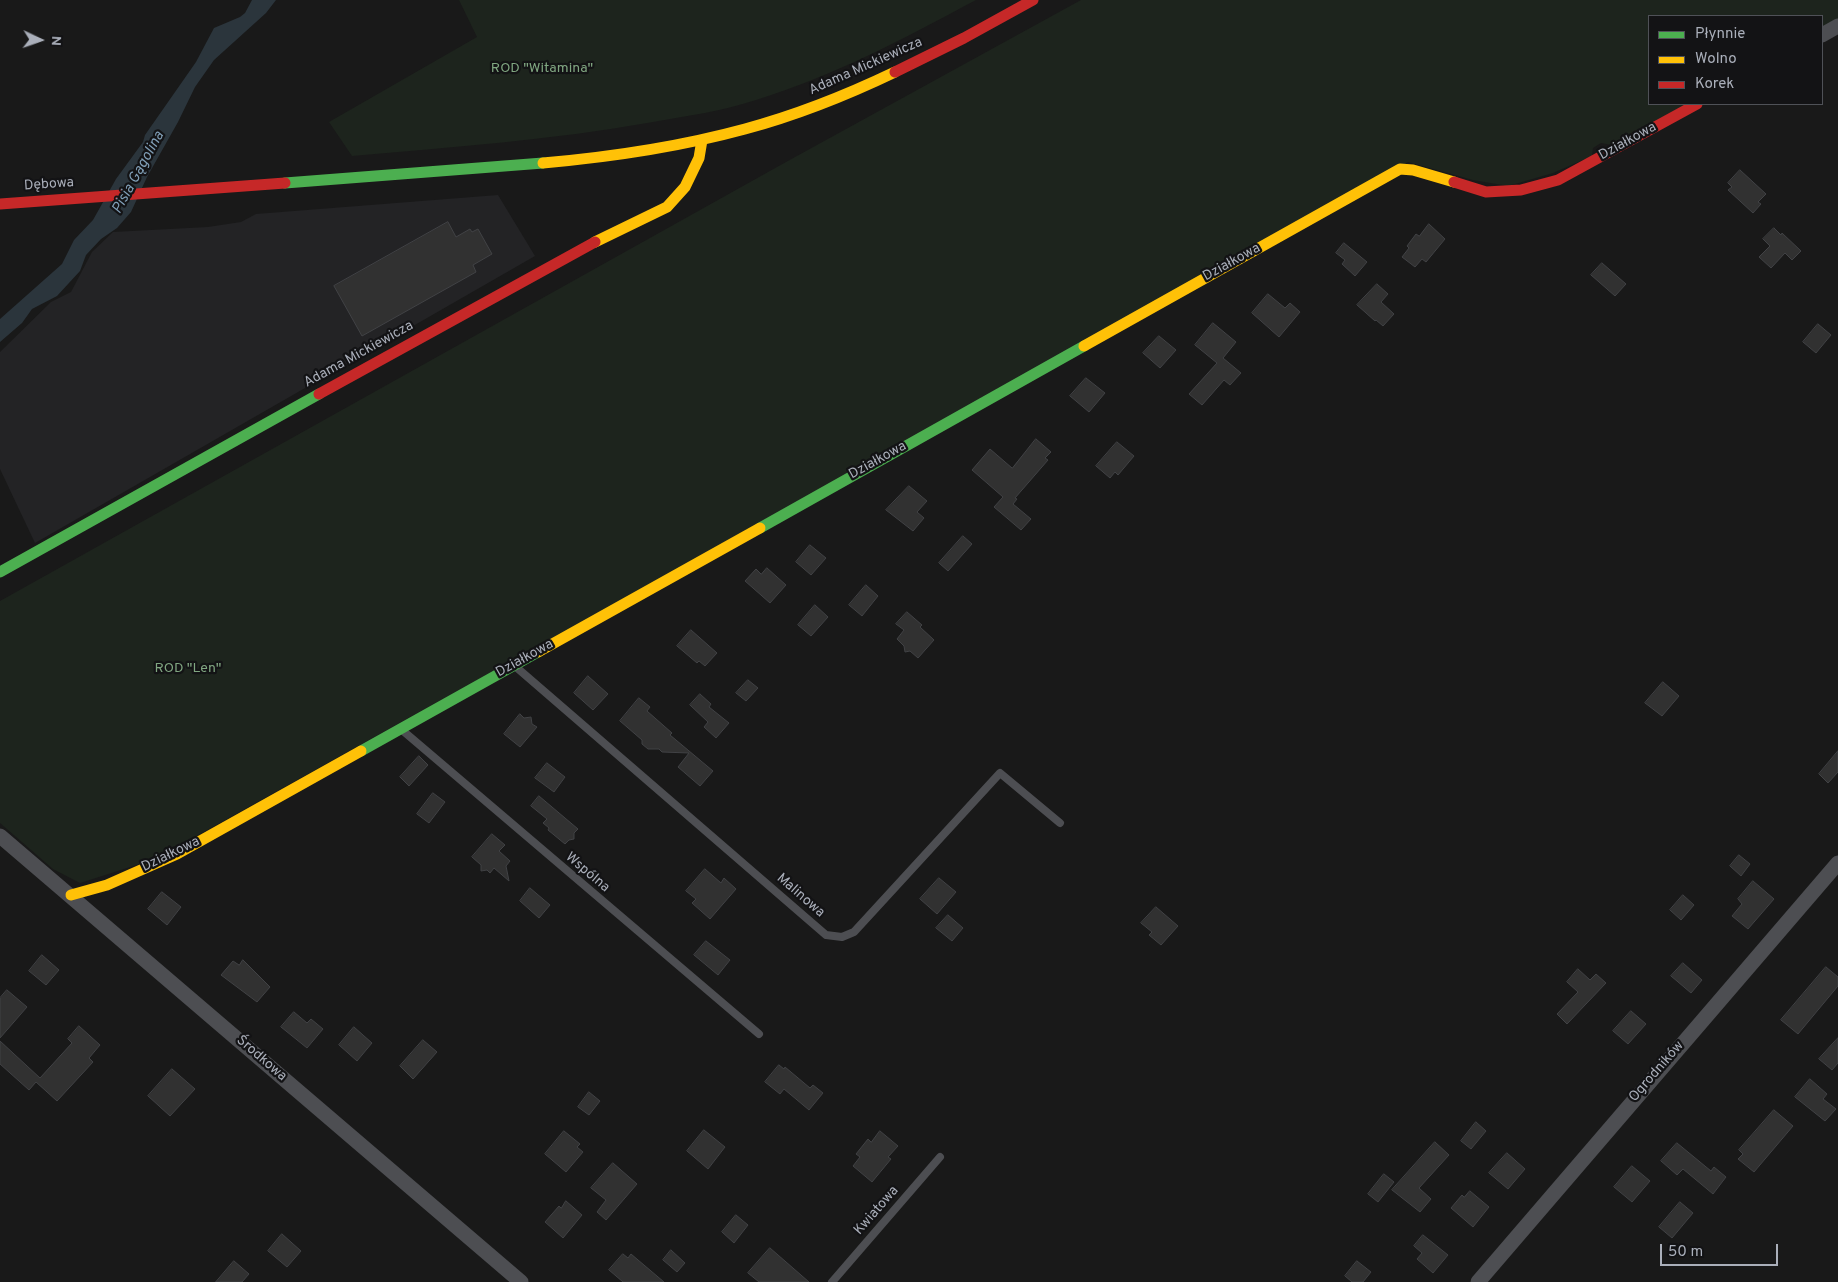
<!DOCTYPE html>
<meta charset="utf-8">
<style>
body{margin:0}
#map{position:relative;width:1838px;height:1282px;overflow:hidden;background:#191919;font-family:Overpass,sans-serif}
canvas{display:block}
.legend{position:absolute;left:1648px;top:15px;width:175px;height:90px;box-sizing:border-box;background:#131315;border:1px solid #4f5157;margin:0;padding:6px 9px;list-style:none;font-size:15px;color:#aaafba}
.legend li{display:flex;align-items:center;gap:10px;height:25px}
.legend b{width:25px;border:1px solid #4f5157}
.north{position:absolute;left:15px;top:15px;width:50px;height:50px;-webkit-text-stroke:4px #131315;paint-order:stroke;rotate:93deg;font-size:14px;font-weight:700;line-height:20px;text-align:center;color:#aaafba}
.north::after{content:'';display:block;margin:auto;width:18px;height:22px;background:#aaafba;clip-path:polygon(50% 0,100% 100%,50% 72%,0 100%)}
.scale{position:absolute;left:1660px;top:1244px;width:118px;height:22px;box-sizing:border-box;border:2px solid #aaafba;border-top:0;padding-left:6px;font-size:15px;line-height:18px;white-space:nowrap;color:#aaafba;-webkit-text-stroke:4px #131315;paint-order:stroke}
</style>
<div id="map">
<canvas width="1838" height="1282"></canvas>
<ul class="legend">
<li><b style="height:6px;background:#4caf50"></b>Płynnie</li>
<li><b style="height:6px;background:#ffc107"></b>Wolno</li>
<li><b style="height:6px;background:#c62828"></b>Korek</li>
</ul>
<div class="north">N</div>
<div class="scale">50 m</div>
</div>
<script>
const g = document.querySelector('canvas').getContext('2d');
g.lineJoin = 'round';
function paint(path, color) { g.fillStyle = color; g.fill(path, 'evenodd'); }
function strokePath(path, color, width, dash) { g.strokeStyle = color; g.lineWidth = width; g.lineCap = dash ? 'butt' : 'round'; g.setLineDash(dash || []); g.stroke(path); }
function write(font, color, halo, rows, align = 'center') {
  g.font = font + ' Overpass,sans-serif'; g.lineWidth = 4.5; g.setLineDash([]); g.textBaseline = 'middle'; g.strokeStyle = halo; g.fillStyle = color; for (const [text, x, y, turn = 0] of rows) {
    g.save(); g.translate(x, y); g.rotate((+turn || 0) * Math.PI / 180); g.textAlign = isNaN(turn) ? turn : align; if (halo) g.strokeText(text, 0, 0); g.fillText(text, 0, 0); g.restore();
  }
}
paint(new Path2D(`
 M 498,195 L 535,256 L 35,543 L 0,469 L 0,352 L 51,302 L 71,292 L 92,252 L 113,232 L 208,227 L 241,222 L 256,214 Z`), '#232325');
paint(new Path2D(`
 M 459,0 L 976,0 C 905,38 834,76 756,100 C 723,111 687,116 653,122 C 553,140 452,147 352,156 L 329,122 L 477,37 Z
 M 1081,0 L 1838,0 L 1838,19 L 1822,28 L 1822,16 L 1649,16 L 1649,104 L 1687,104 L 1612,145 L 1601,143 L 1593,148 L 1592,156 L 1553,173 L 1508,186 L 1473,180 L 1408,162 L 155,859 L 80,883 L 53,869 L 0,823 L 0,601 L 786,162 Z`), '#1d241d');
paint(new Path2D(`
 M 252,0 L 276,0 L 266,13 L 214,60 L 195,87 L 178,122 L 147,177 L 131,212 L 117,228 L 101,239 L 86,255 L 80,271 L 57,296 L 32,309 L 22,323 L 0,342 L 0,319 L 62,264 L 74,240 L 93,220 L 116,179 L 143,142 L 145,135 L 196,62 L 214,28 L 240,17 L 245,13 Z`), '#2b353c');
const building = new Path2D(`
 M 1740,170 L 1766,194 L 1758,202 L 1761,204 L 1753,213 L 1728,190 L 1732,187 L 1728,183 Z
 M 448,222 L 456,237 L 470,229 L 472,232 L 478,229 L 492,254 L 473,265 L 476,272 L 362,336 L 334,286 Z
 M 1429,224 L 1445,239 L 1426,262 L 1422,259 L 1415,267 L 1402,257 L 1409,248 L 1407,246 L 1416,234 L 1419,236 Z
 M 1774,228 L 1781,235 L 1782,233 L 1801,251 L 1792,260 L 1785,253 L 1771,268 L 1759,257 L 1770,246 L 1763,239 Z
 M 1344,243 L 1367,262 L 1355,276 L 1342,264 L 1345,260 L 1336,253 Z
 M 1602,263 L 1626,284 L 1615,296 L 1591,275 Z
 M 1377,284 L 1388,294 L 1381,302 L 1394,314 L 1383,326 L 1376,320 L 1375,321 L 1357,305 Z
 M 1268,294 L 1285,308 L 1290,303 L 1300,312 L 1279,337 L 1252,313 Z
 M 1213,323 L 1236,342 L 1223,358 L 1241,373 L 1230,385 L 1224,380 L 1202,405 L 1189,394 L 1217,363 L 1195,345 Z
 M 1818,324 L 1831,335 L 1816,353 L 1803,342 Z
 M 1159,336 L 1176,350 L 1160,368 L 1143,353 Z
 M 1086,378 L 1105,393 L 1089,412 L 1070,396 Z
 M 1036,439 L 1051,452 L 1045,458 L 1048,460 L 1015,498 L 1017,499 L 1013,504 L 1031,519 L 1021,530 L 994,507 L 1003,497 L 972,470 L 990,449 L 1012,468 Z
 M 1117,442 L 1134,456 L 1118,475 L 1115,472 L 1110,478 L 1096,466 Z
 M 909,486 L 927,501 L 917,512 L 924,518 L 913,531 L 886,510 Z
 M 963,536 L 972,544 L 948,571 L 939,563 Z
 M 810,545 L 826,558 L 811,575 L 796,562 Z
 M 767,568 L 786,585 L 770,603 L 745,581 L 756,569 L 761,574 Z
 M 866,585 L 878,596 L 862,616 L 849,605 Z
 M 815,605 L 828,617 L 811,636 L 798,625 Z
 M 907,612 L 922,625 L 920,627 L 934,640 L 918,658 L 910,651 L 905,652 L 904,646 L 897,639 L 904,630 L 896,624 Z
 M 691,630 L 717,653 L 705,666 L 699,661 L 697,663 L 677,646 Z
 M 588,676 L 608,694 L 593,710 L 574,693 Z
 M 748,680 L 758,688 L 746,701 L 736,693 Z
 M 1663,682 L 1679,696 L 1662,716 L 1645,703 Z
 M 700,694 L 711,704 L 709,707 L 729,723 L 716,738 L 704,727 L 708,722 L 690,705 Z
 M 639,698 L 650,707 L 647,711 L 672,733 L 670,735 L 713,771 L 700,786 L 678,767 L 689,753 L 662,752 L 659,749 L 648,749 L 642,744 L 642,740 L 620,721 Z
 M 520,714 L 524,718 L 531,717 L 532,724 L 537,727 L 520,747 L 504,734 Z
 M 1838,751 L 1838,772 L 1828,783 L 1819,774 Z
 M 419,756 L 428,765 L 409,786 L 400,777 Z
 M 547,763 L 565,777 L 554,792 L 535,778 Z
 M 433,793 L 445,802 L 429,823 L 417,814 Z
 M 539,796 L 578,829 L 574,833 L 574,839 L 569,840 L 565,844 L 548,830 L 549,828 L 543,823 L 547,819 L 531,806 Z
 M 492,834 L 505,845 L 499,851 L 510,861 L 506,866 L 509,881 L 494,868 L 490,873 L 487,870 L 481,871 L 481,865 L 472,857 Z
 M 1739,855 L 1750,864 L 1741,876 L 1730,866 Z
 M 705,869 L 721,883 L 724,878 L 736,889 L 710,919 L 692,903 L 696,899 L 686,891 Z
 M 939,878 L 956,892 L 937,914 L 920,899 Z
 M 1753,881 L 1774,899 L 1748,929 L 1732,916 L 1742,904 L 1738,899 Z
 M 530,888 L 550,905 L 539,918 L 520,901 Z
 M 162,892 L 181,907 L 167,925 L 148,909 Z
 M 1683,895 L 1694,905 L 1681,920 L 1670,910 Z
 M 1156,907 L 1178,926 L 1161,945 L 1149,935 L 1152,932 L 1141,923 Z
 M 948,915 L 963,928 L 952,941 L 936,928 Z
 M 706,941 L 730,960 L 718,975 L 694,955 Z
 M 42,955 L 59,970 L 46,985 L 29,971 Z
 M 243,960 L 270,987 L 257,1002 L 221,975 L 233,961 L 239,965 Z
 M 1683,963 L 1702,980 L 1691,993 L 1671,976 Z
 M 1826,967 L 1838,977 L 1838,986 L 1798,1034 L 1781,1020 Z
 M 1578,969 L 1590,980 L 1596,974 L 1606,983 L 1567,1024 L 1557,1014 L 1578,992 L 1567,982 Z
 M 7,990 L 27,1007 L 0,1038 L 0,998 Z
 M 1631,1011 L 1646,1024 L 1628,1044 L 1613,1031 Z
 M 294,1012 L 307,1023 L 311,1019 L 323,1029 L 307,1048 L 281,1027 Z
 M 79,1026 L 100,1045 L 89,1058 L 93,1062 L 57,1101 L 36,1082 L 29,1090 L 0,1064 L 0,1041 L 40,1078 L 72,1043 L 68,1039 Z
 M 354,1027 L 372,1043 L 357,1061 L 339,1045 Z
 M 1838,1038 L 1838,1063 L 1832,1070 L 1819,1059 Z
 M 423,1040 L 437,1052 L 413,1079 L 400,1066 Z
 M 779,1065 L 784,1069 L 785,1067 L 810,1088 L 813,1085 L 823,1093 L 809,1110 L 784,1089 L 780,1094 L 765,1082 Z
 M 172,1069 L 195,1089 L 170,1116 L 148,1096 Z
 M 1810,1079 L 1827,1094 L 1823,1099 L 1836,1109 L 1825,1121 L 1795,1097 Z
 M 589,1092 L 600,1101 L 589,1115 L 578,1107 Z
 M 1774,1110 L 1793,1126 L 1754,1172 L 1738,1159 L 1743,1154 L 1739,1150 Z
 M 1476,1122 L 1486,1131 L 1471,1149 L 1461,1141 Z
 M 704,1130 L 725,1147 L 708,1169 L 687,1151 Z
 M 564,1131 L 580,1144 L 577,1147 L 583,1152 L 566,1172 L 545,1154 Z
 M 880,1131 L 898,1146 L 888,1157 L 891,1159 L 872,1182 L 853,1166 L 860,1157 L 856,1154 L 868,1139 L 871,1142 Z
 M 1435,1142 L 1449,1155 L 1419,1188 L 1431,1199 L 1420,1212 L 1392,1190 Z
 M 1677,1143 L 1711,1171 L 1714,1167 L 1726,1177 L 1713,1194 L 1683,1169 L 1677,1175 L 1661,1161 Z
 M 1507,1153 L 1525,1169 L 1508,1189 L 1489,1173 Z
 M 613,1163 L 637,1184 L 606,1220 L 597,1212 L 606,1200 L 591,1188 Z
 M 1632,1166 L 1650,1181 L 1632,1202 L 1614,1187 Z
 M 1384,1174 L 1394,1182 L 1378,1202 L 1368,1194 Z
 M 1470,1191 L 1489,1207 L 1473,1227 L 1451,1208 L 1462,1195 L 1464,1197 Z
 M 566,1201 L 582,1215 L 563,1238 L 545,1222 L 559,1206 L 561,1208 Z
 M 1680,1202 L 1693,1213 L 1672,1238 L 1659,1227 Z
 M 736,1215 L 748,1225 L 734,1243 L 722,1232 Z
 M 282,1234 L 301,1251 L 287,1267 L 268,1251 Z
 M 1423,1235 L 1448,1255 L 1433,1273 L 1417,1259 L 1422,1253 L 1414,1246 Z
 M 770,1248 L 809,1282 L 759,1282 L 748,1273 Z
 M 671,1250 L 685,1263 L 677,1272 L 663,1260 Z
 M 623,1254 L 628,1258 L 631,1254 L 664,1282 L 623,1282 L 609,1270 Z
 M 234,1261 L 249,1274 L 242,1282 L 216,1282 Z
 M 1357,1261 L 1371,1272 L 1363,1282 L 1352,1282 L 1345,1276 Z`);
paint(building, '#313131');
strokePath(building, '#414245', 1);
strokePath(new Path2D(`
 M 516,667 L 826,935 L 842,937 L 854,932 L 1000,773 L 1060,823
 M 402,730 L 759,1034
 M 832,1282 L 940,1157`), '#4d4e52', 8);
strokePath(new Path2D(`
 M 1822,35 L 1838,26
 M 0,836 L 521,1282
 M 1478,1282 L 1838,863`), '#4d4e52', 15);
strokePath(new Path2D(`
 M 285,183 L 543,163
 M 760,528 L 1084,346
 M 0,572 L 319,394
 M 361,751 L 538,652`), '#4caf50', 11);
strokePath(new Path2D(`
 M 543,163 C 611,157 679,147 745,129 C 797,115 847,95 895,72
 M 595,242 L 667,207 L 685,187 L 699,158 L 702,140
 M 1084,346 L 1400,169 L 1413,170 L 1454,182
 M 538,652 L 760,528
 M 71,895 L 107,885 L 177,854 L 361,751`), '#ffc107', 11);
strokePath(new Path2D(`
 M 895,72 L 964,38 L 1033,0
 M 1454,182 L 1486,192 L 1521,190 L 1558,180 L 1697,104
 M 0,204 L 285,183
 M 319,394 L 595,242`), '#c62828', 11);
write('14px', '#aaafba', '#131315', [
 ["Adama Mickiewicza",866,67,-24],
 ["Działkowa",1628,142,-29],
 ["Dębowa",49,185,-4],
 ["Działkowa",1232,263,-29],
 ["Adama Mickiewicza",359,355,-29],
 ["Działkowa",878,461,-29],
 ["Działkowa",525,659,-29],
 ["Działkowa",171,855,-26],
 ["Wspólna",587,873,40],
 ["Malinowa",800,896,41],
 ["Środkowa",261,1059,41],
 ["Ogrodników",1657,1072,-49],
 ["Kwiatowa",877,1211,-49]
]);
write('14px', '#80a681', '#131315', [
 ["ROD \"Witamina\"",542,69],
 ["ROD \"Len\"",188,669]
]);
write('italic 15px', '#809eb6', '#131315', [
 ["Pisia Gągolina",139,173,-61]
]);
</script>
